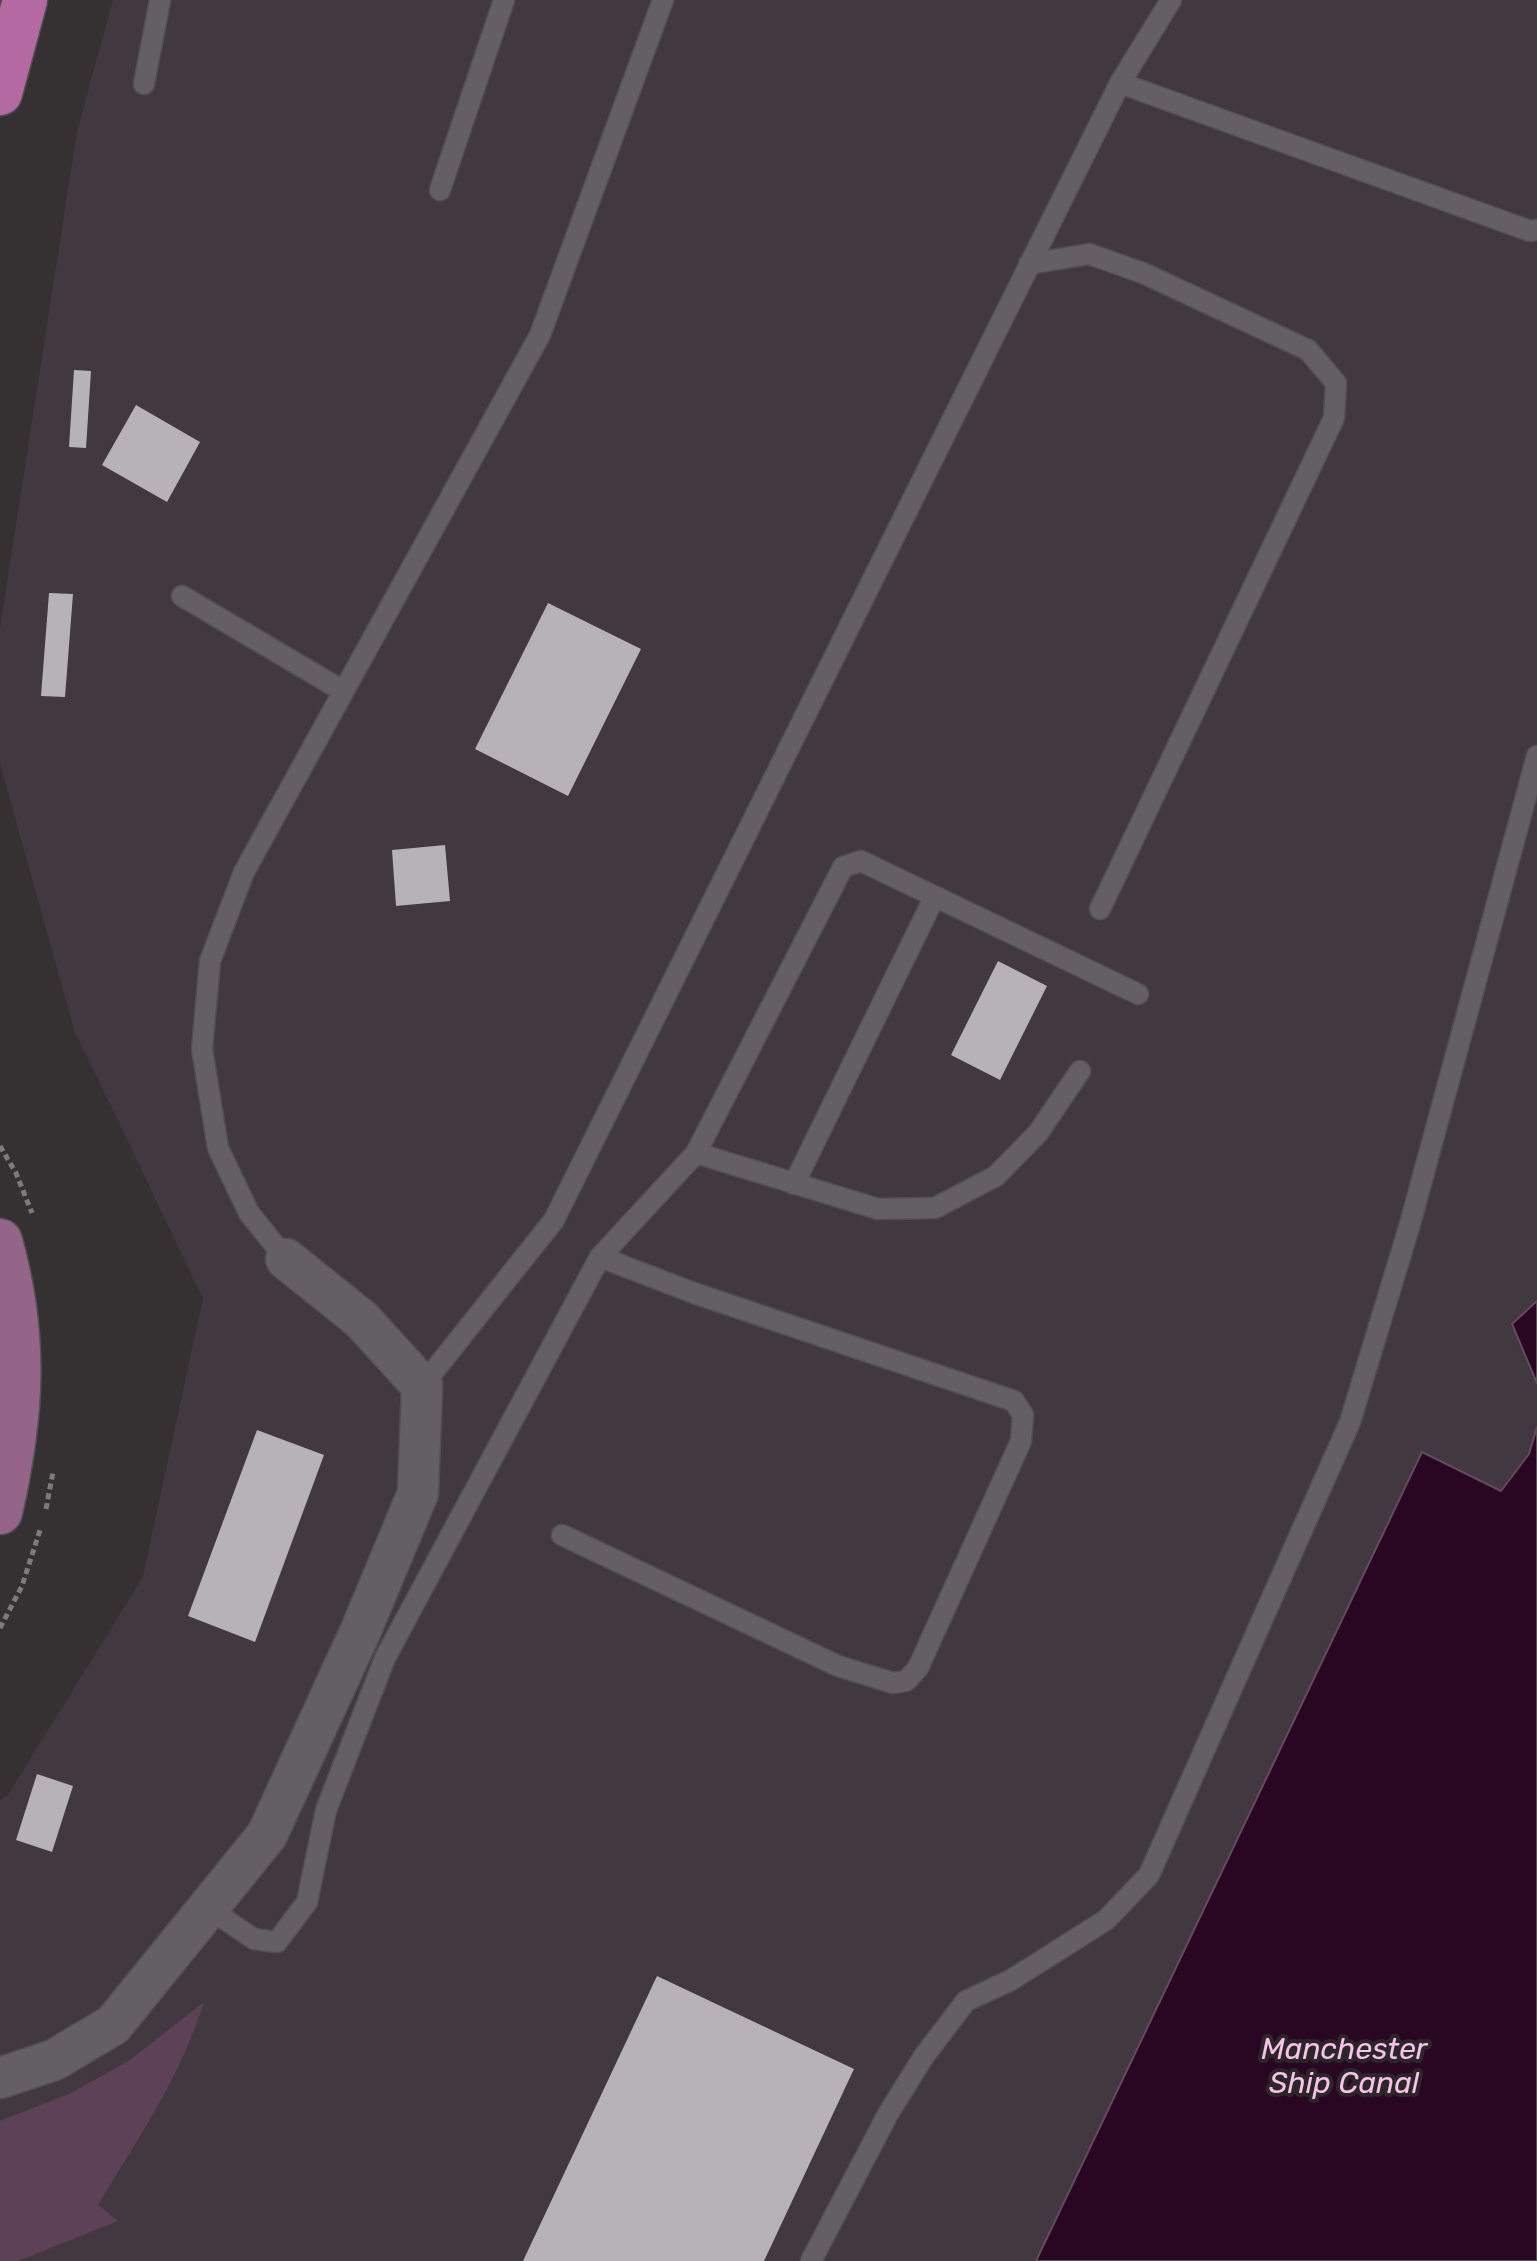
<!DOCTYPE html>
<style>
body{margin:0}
canvas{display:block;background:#353133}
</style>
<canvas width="1537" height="2261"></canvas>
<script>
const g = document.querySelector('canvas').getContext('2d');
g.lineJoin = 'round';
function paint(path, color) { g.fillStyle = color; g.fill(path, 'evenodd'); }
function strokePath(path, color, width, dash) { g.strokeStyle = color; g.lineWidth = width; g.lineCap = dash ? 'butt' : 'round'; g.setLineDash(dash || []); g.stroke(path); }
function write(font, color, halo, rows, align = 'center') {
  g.font = font + ' Rubik,sans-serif'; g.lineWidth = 8; g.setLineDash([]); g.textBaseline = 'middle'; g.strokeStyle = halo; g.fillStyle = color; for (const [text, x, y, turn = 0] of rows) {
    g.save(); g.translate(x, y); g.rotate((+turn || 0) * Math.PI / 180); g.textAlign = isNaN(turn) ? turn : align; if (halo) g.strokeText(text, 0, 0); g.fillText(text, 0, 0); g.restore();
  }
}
paint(new Path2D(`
 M 113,0 L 1537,0 L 1537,1301 L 1512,1324 L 1537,1383 L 1537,1427 L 1529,1454 L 1501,1491 L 1422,1453 L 1038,2261 L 0,2261 L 0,1800 L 8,1795 L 143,1577 L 203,1298 L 74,1029 L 0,763 L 0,628 L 77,132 Z`), '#42383f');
paint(new Path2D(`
 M 204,2002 C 181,2076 138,2139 98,2205 L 118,2221 L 18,2261 L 0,2261 L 0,2121 L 71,2093 L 130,2060 Z`), '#5d4156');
const water = new Path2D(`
 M 1537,1301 L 1537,1383 L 1512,1324 Z
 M 1537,1427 L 1537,2261 L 1036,2261 L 1422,1452 L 1501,1491 L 1529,1454 Z`);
paint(water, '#290622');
strokePath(water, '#634a5e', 2);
paint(new Path2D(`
 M 74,370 L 91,371 L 86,448 L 69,447 Z
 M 136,405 L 200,442 L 167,502 L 102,465 Z
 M 49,593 L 73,594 L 65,697 L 41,696 Z
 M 548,603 L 641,649 L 568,796 L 475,749 Z
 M 445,845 L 450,901 L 396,906 L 392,850 Z
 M 998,961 L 1047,986 L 1000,1080 L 951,1055 Z
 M 257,1430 L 324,1455 L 255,1642 L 188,1616 Z
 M 37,1774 L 73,1786 L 52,1852 L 16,1840 Z
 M 657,1976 L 854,2069 L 764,2261 L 523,2261 Z`), '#b6b2b5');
const lane = new Path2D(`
 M 1120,83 L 1530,231 L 1537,230
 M 144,84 L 160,0
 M 440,190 L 504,0
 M 1029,264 L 1089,254 L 1143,273 L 1308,350 L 1336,383 L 1334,418 L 1100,909
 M 182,596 L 343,691
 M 696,1153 L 878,1209 L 935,1208 L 996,1176 L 1038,1133 L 1080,1071
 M 794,1184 L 934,898
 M 286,1259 L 249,1213 L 218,1148 L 202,1049 L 210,961 L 244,872 L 540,335 L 663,0
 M 422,1386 L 554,1220 L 1120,83 L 1171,0
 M 562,1535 L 838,1666 L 893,1683 L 906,1681 L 918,1668 L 1021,1441 L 1023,1415 L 1014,1401 L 694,1293 L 600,1257
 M 208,1908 L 254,1939 L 277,1942 L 307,1902 L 326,1810 L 385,1658 L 600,1257 L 696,1153 L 843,867 L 861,861 L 1138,994
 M 811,2261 L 888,2114 L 924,2056 L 966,2001 L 1011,1980 L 1106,1920 L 1149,1875 L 1350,1422 L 1410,1224 L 1537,756`);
const street = new Path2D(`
 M 0,2078 L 54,2060 L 113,2025 L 267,1835 L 361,1630 L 418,1493 L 422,1386 L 362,1320 L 286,1259`);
const primary = new Path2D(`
 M 0,1241 C 27,1337 22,1416 0,1512`);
const highway = new Path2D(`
 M 0,93 L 25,0`);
strokePath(lane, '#514f51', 23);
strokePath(street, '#514f51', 43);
strokePath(primary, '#514f51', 47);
strokePath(highway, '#514f51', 47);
strokePath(new Path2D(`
 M 0,1146 L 16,1173 L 32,1213
 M 46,1509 L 53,1472
 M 0,1628 L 22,1586 L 40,1530`), '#7e7b7d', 5, [6, 4]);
strokePath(lane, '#635f62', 20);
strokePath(street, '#635f62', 40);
strokePath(primary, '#946589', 44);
strokePath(highway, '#b569a3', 44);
write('italic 30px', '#f8c1e9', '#2b2729', [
 ["Manchester",1344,2050],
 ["Ship Canal",1344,2084]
]);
</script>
